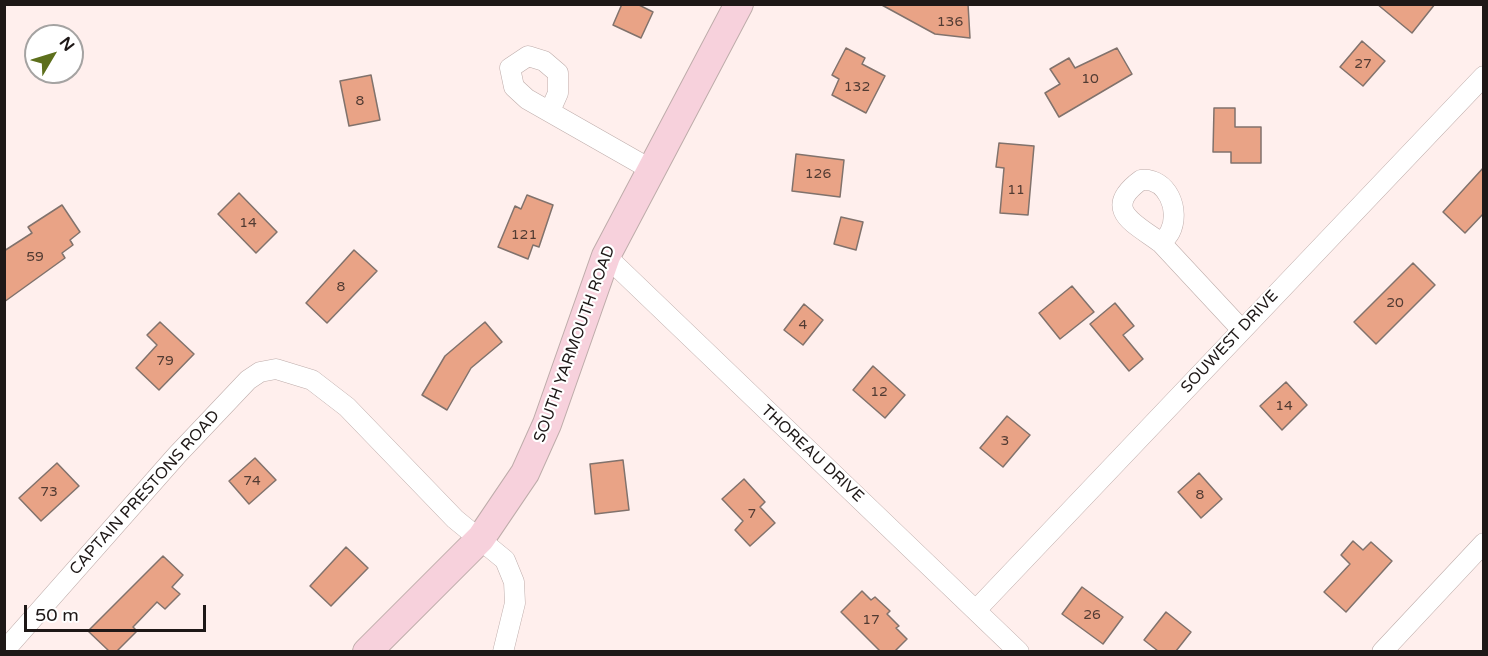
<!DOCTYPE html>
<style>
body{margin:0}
#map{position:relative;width:1488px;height:656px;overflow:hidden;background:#ffefed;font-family:"Varela Round",sans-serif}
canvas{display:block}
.frame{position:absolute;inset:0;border:6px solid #1e1817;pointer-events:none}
.north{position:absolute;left:24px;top:24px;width:60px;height:60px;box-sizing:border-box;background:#fff;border:2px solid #a5a3a2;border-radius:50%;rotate:52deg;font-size:16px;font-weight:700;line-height:24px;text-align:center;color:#1e1817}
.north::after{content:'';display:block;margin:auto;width:21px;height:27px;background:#5d6f1c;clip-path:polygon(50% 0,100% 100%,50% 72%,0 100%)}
.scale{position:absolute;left:24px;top:605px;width:182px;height:27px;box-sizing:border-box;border:3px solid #1e1817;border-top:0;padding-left:8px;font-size:18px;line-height:21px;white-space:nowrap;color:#1e1817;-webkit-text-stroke:4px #fff;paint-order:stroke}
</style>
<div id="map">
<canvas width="1488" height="656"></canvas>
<div class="frame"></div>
<div class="north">N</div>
<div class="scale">50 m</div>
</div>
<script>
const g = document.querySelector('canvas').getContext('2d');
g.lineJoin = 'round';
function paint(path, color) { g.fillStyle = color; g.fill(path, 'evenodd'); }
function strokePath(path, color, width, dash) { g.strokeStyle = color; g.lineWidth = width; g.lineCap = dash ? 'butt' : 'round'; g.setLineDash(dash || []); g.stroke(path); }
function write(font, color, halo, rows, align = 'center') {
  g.font = font + ' "Varela Round",sans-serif'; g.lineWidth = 4.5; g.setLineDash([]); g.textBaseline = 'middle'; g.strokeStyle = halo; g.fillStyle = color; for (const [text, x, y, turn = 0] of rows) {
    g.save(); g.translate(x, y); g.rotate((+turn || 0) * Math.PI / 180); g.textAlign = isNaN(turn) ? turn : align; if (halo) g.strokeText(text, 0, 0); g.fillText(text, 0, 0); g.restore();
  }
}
const building = new Path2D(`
 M 622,4 L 637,4 L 653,12 L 641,38 L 613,25 Z
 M 880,4 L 968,4 L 970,38 L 935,34 Z
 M 1377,4 L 1435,4 L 1412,33 Z
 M 1362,41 L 1385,61 L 1363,86 L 1340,67 Z
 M 846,48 L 865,58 L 862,64 L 885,76 L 866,113 L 832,95 L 839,79 L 832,75 Z
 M 1117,48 L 1132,74 L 1059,117 L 1045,93 L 1060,84 L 1050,69 L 1069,58 L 1075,68 Z
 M 371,75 L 380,120 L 349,126 L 340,81 Z
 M 1214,108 L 1235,108 L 1235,127 L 1261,127 L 1261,163 L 1231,163 L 1231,152 L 1213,152 Z
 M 999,143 L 1034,146 L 1028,215 L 1000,213 L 1004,168 L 996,167 Z
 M 796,154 L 844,160 L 840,197 L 792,191 Z
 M 1484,167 L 1484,213 L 1465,233 L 1443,212 Z
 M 239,193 L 277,232 L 256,253 L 218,214 Z
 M 527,195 L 553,205 L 539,247 L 533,245 L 528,259 L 498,247 L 515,206 L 521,209 Z
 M 62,205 L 80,232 L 70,240 L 73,245 L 62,253 L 65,258 L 4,302 L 4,251 L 32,233 L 28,227 Z
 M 841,217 L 863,222 L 856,250 L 834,244 Z
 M 354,250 L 377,271 L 327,323 L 306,303 Z
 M 1413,263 L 1435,285 L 1376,344 L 1354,322 Z
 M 1072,286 L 1094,312 L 1060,339 L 1039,313 Z
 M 1115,303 L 1134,326 L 1123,335 L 1143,359 L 1129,371 L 1090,324 Z
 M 804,304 L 823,320 L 803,345 L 784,330 Z
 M 160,322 L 194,354 L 159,390 L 136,368 L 157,345 L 147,335 Z
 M 485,322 L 502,342 L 471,368 L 447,410 L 422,395 L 445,356 Z
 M 873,366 L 905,395 L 885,418 L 853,390 Z
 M 1286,382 L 1307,405 L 1282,430 L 1260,406 Z
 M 1007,416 L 1030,435 L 1003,467 L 980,448 Z
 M 255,458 L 276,480 L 249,504 L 229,481 Z
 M 623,460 L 629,510 L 595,514 L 590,464 Z
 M 57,463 L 79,486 L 41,521 L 19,498 Z
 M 1199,473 L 1222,499 L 1201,518 L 1178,492 Z
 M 744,479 L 765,502 L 760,507 L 775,523 L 750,546 L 735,530 L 743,521 L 722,499 Z
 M 1353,541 L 1363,550 L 1371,542 L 1392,561 L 1346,612 L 1324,592 L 1350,564 L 1341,555 Z
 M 346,547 L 368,568 L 331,606 L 310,586 Z
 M 163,556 L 183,575 L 172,587 L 180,594 L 165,609 L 157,602 L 133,627 L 137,631 L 117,651 L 109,651 L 88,631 Z
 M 1082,587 L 1123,617 L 1103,644 L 1062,614 Z
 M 862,591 L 871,600 L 875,597 L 890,611 L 887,614 L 899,626 L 896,628 L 907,639 L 895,651 L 880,651 L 841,612 Z
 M 1166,612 L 1191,632 L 1176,651 L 1158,651 L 1144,640 Z`);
paint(building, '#e9a386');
strokePath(building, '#81726c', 1.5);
const minor = new Path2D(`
 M 550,111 L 558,93 L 558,73 L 544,61 L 528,56 L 510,68 L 514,87 L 527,99 L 650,169
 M 1141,180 C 1167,177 1181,210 1170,232 C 1168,236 1164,240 1161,243 C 1136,224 1100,210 1141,180 Z
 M 1161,243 L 1241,329
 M 606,256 L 1019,652
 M 977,609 L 1484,76
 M 4,651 L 177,455 L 248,380 L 260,372 L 276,369 L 312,380 L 347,407 L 455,519 L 505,560 L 514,582 L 515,603 L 503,652
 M 1382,652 L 1484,543`);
const secondary = new Path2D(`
 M 367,652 L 481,538 L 525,473 L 547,424 L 606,256 L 739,4`);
strokePath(minor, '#beacaa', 21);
strokePath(secondary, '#beacaa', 30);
strokePath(minor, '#fff', 20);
strokePath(secondary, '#f7d1dc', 28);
write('14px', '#513b33', null, [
 ["136",950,22],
 ["27",1363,64],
 ["10",1090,79],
 ["132",857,87],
 ["8",360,101],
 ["126",818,174],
 ["11",1016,190],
 ["14",248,223],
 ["121",524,235],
 ["59",35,257],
 ["8",341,287],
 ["20",1395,303],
 ["4",803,325],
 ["79",165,361],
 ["12",879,392],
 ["14",1284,406],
 ["3",1005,441],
 ["74",252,481],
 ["73",49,492],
 ["8",1200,495],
 ["7",752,514],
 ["26",1092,615],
 ["17",871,620]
]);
write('16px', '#1e1817', '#fff', [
 ["SOUWEST DRIVE",1230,342,-47],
 ["SOUTH YARMOUTH ROAD",575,344,-70],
 ["THOREAU DRIVE",812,454,43],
 ["CAPTAIN PRESTONS ROAD",145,493,-48]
]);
</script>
